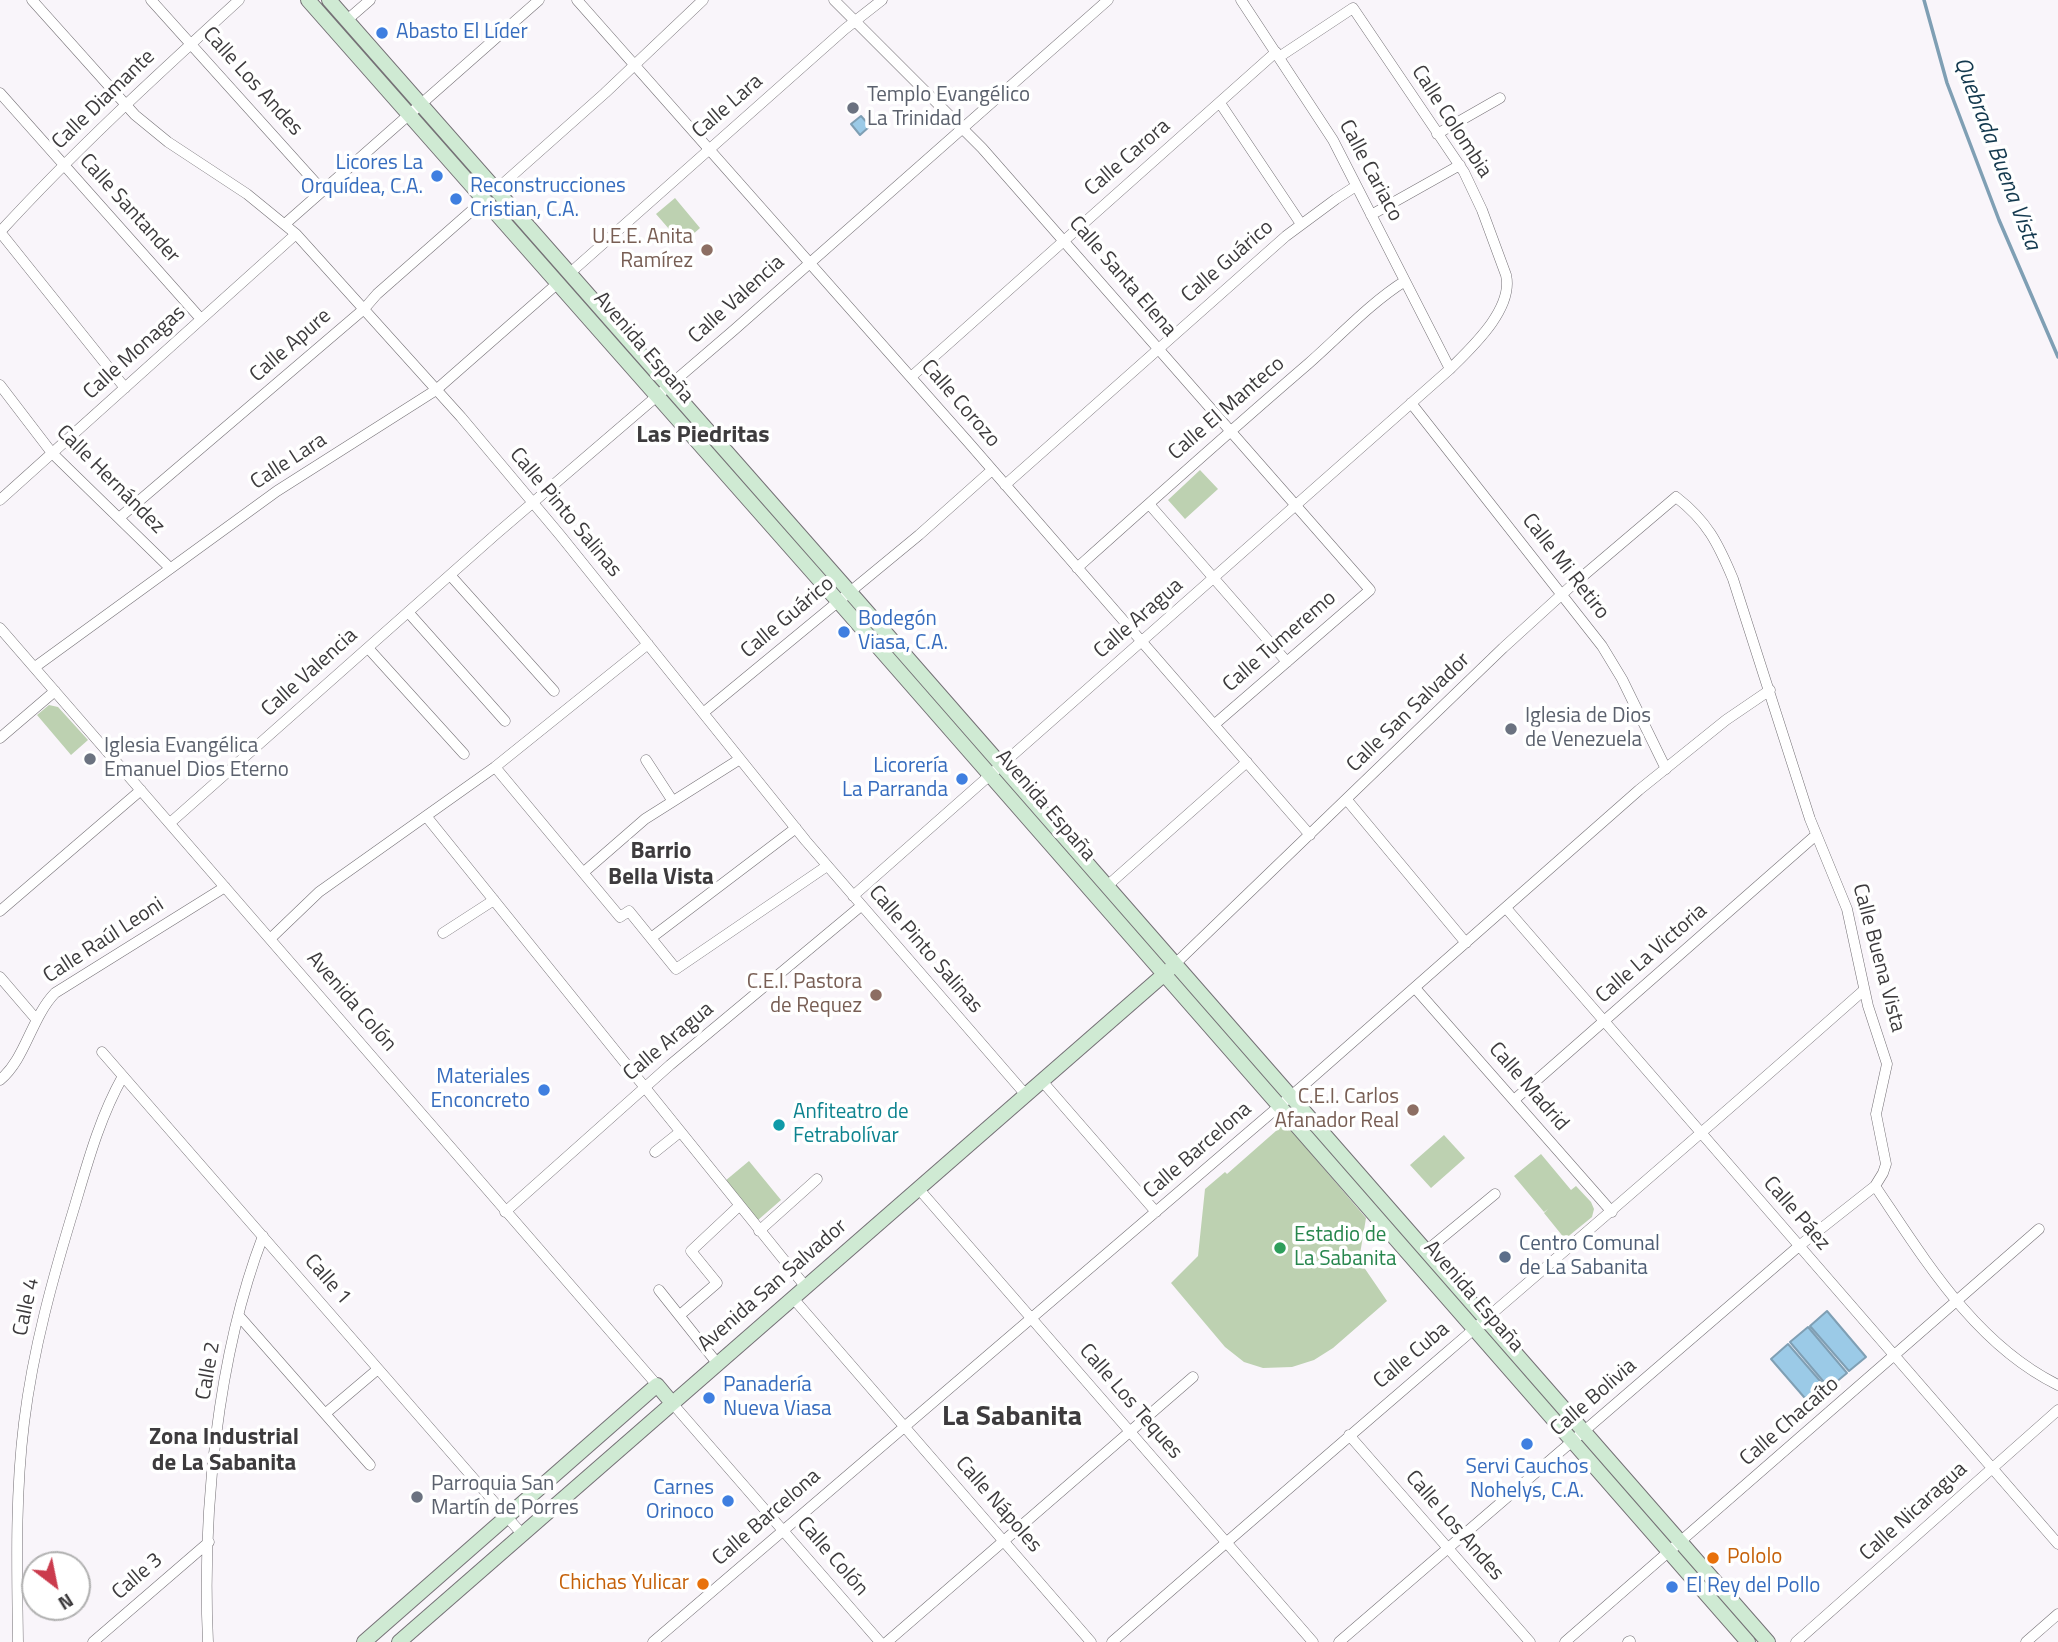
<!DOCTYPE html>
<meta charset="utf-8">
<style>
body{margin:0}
#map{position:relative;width:2058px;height:1642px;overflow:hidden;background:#f9f5fa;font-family:"Titillium Web",sans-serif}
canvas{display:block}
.north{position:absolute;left:21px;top:1551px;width:70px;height:70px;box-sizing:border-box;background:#fff;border:2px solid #b1b1b1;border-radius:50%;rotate:148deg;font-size:19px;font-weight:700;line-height:28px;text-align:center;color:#3d3b3d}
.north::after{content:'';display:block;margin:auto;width:24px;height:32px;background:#cb3b4d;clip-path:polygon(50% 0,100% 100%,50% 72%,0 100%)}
</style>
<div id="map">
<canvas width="2058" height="1642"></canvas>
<div class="north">N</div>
</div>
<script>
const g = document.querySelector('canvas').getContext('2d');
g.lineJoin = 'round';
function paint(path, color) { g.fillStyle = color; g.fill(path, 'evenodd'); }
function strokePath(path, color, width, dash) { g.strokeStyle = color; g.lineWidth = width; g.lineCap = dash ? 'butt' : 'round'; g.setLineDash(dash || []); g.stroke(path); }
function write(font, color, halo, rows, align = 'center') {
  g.font = font + ' "Titillium Web",sans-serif'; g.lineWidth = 7; g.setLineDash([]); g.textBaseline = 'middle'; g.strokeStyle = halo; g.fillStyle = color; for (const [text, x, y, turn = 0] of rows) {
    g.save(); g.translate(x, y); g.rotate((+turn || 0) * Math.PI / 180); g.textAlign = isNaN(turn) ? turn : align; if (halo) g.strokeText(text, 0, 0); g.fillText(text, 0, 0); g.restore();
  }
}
paint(new Path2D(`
 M 423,119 L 458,159 L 471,169 L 614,333 L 603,325 Z
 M 675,198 L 700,228 L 682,244 L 656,214 Z
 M 1200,470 L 1218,489 L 1185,519 L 1168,500 Z
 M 49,705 L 58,707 L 88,740 L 71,755 L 37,715 Z
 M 1294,1109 L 1475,1316 L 1474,1318 L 1291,1111 Z
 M 1285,1123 L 1366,1218 L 1359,1260 L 1387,1301 L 1333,1348 L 1314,1360 L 1292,1367 L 1263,1368 L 1244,1362 L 1225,1347 L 1171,1283 L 1198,1256 L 1205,1189 L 1225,1172 L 1227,1174 Z
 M 1444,1135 L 1465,1158 L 1431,1188 L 1410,1165 Z
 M 1541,1154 L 1571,1190 L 1576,1186 L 1591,1202 L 1594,1209 L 1592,1217 L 1565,1239 L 1544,1213 L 1548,1209 L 1544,1212 L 1514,1176 Z
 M 749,1161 L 781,1200 L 758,1220 L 725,1181 Z`), '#bdd1b1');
const water = new Path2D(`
 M 861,116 L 870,126 L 860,135 L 851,124 Z
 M 1827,1311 L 1866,1357 L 1849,1371 L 1810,1326 Z
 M 1808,1327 L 1847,1373 L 1829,1388 L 1790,1342 Z
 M 1788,1344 L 1827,1389 L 1810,1404 L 1771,1359 Z`);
paint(water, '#9bcae7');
strokePath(water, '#7f9fb4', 2);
strokePath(new Path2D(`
 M 1924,0 L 1947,83 L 1999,220 L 2058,357`), '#7f9fb4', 3.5);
const street = new Path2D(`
 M 32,0 L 135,115 L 168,142 L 247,194 L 296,234 L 461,417 L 560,535 L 806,841 L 1026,1095
 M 151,0 L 323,191
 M 577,0 L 969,443 L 1310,835
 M 834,0 L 982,148 L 1370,590 L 1215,724
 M 1241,0 L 1333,140 L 1450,369
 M 347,20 L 370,0
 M 0,93 L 201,319
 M 1220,103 L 1301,224
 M 1437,134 L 1500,98
 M 497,189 L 605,93 L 703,0
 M 1371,215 L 1460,165
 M 285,224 L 539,0
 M 0,232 C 75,150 157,75 239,0
 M 0,232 L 125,388
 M 570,273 L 845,29 L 882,0
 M 911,377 L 1276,52
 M 0,385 L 52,453 L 170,568
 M 1411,403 L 1602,646 L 1622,679 L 1666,769
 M 1005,485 L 1286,236 L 1336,199 L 1356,186
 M 0,500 L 296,234
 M 1149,504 L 1287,662
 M 119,518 L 364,309 L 377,294 L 485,199
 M 1077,568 C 1154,499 1230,431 1308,364 C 1340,336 1370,303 1405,281
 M 450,575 L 554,691
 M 408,612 L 505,721
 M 0,628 L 657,1385
 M 368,648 L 464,754
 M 35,667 L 277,491 L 436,390 L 558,283
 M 703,713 L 919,535 L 992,470
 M 0,738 L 55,691
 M 646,760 L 672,800
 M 495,767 L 620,917 L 629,911 L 676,969 L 827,866
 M 1347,800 L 1466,943
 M 426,816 L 805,1286
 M 170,823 L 495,535 L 734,330 L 1108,0
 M 584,872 L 645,819 L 740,759
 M 1107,886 L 1247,762
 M 853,896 L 1450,369 C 1471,348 1514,309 1506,275 L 1482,210 L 1464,172 L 1353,8 L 1279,57
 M 1506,908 L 2058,1544
 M 0,911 L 141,790
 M 443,933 L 494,900
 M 651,938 L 796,828
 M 270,939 L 319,892 L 495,767 L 648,644
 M 1175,964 L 1503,648 L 1570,587 L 1676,497 C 1707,521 1718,543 1733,579 L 1810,819 L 1847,909 L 1868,1006 L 1887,1064 L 1876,1114 L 1886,1164 L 1883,1173 L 1875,1186 L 1799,1246 L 1339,1642
 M 0,977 L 36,1019
 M 1415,988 L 1612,1212
 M 102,1052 L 522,1534
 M 0,1080 C 26,1058 31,1018 55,993 L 225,887
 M 1042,1081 L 1156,1212
 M 1514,1100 L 1816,835
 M 655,1152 L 680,1132
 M 1875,1186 C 1925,1260 1975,1344 2058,1385
 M 918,1188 L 1313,1642
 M 505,1212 L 670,1065 L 861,906
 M 759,1231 L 817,1179
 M 1426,1251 L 1495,1194
 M 659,1290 L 717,1363
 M 792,1297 L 1091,1642
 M 680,1315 L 717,1283 L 691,1251 L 739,1206
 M 239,1316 L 370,1465
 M 672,1403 L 880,1642
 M 326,1413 L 378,1369
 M 1349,1435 L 1530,1642
 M 18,1642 C 17,1569 15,1496 24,1423 C 33,1349 53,1277 75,1205 C 88,1161 100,1117 123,1076
 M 93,1642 L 209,1542
 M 208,1642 C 202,1514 217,1356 263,1236
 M 653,1642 L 1305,1084 L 1639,790 L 1726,720 L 1770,690
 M 887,1642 L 1193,1377
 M 1112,1642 C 1362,1423 1616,1210 1864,990
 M 1565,1642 L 2039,1229
 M 1628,1642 L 1630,1641
 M 1796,1642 L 2058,1410
 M 2026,1642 L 2058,1614`);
const secondary = new Path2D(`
 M 308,0 L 845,609 L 1748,1642
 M 329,0 L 856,599 L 1768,1642
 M 364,1642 L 657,1385 L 672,1403
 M 399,1642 L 1169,970`);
strokePath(street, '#757176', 11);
strokePath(secondary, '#757176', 16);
strokePath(street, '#fff', 10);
strokePath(secondary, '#cfead3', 14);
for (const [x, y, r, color] of [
 [382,33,7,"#3f7fe0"],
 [853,108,7,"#6b7280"],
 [437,176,7,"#3f7fe0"],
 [456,199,7,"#3f7fe0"],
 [707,250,7,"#8d6e63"],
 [844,632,7,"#3f7fe0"],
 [1511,729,7,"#6b7280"],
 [90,759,7,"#6b7280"],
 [962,779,7,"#3f7fe0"],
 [876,995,7,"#8d6e63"],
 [544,1090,7,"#3f7fe0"],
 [1413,1110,7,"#8d6e63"],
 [779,1125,7,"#0f9aa8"],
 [1280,1248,7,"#2e9e5b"],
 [1505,1257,7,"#5c6f8a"],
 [709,1398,7,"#3f7fe0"],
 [1527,1444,7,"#3f7fe0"],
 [417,1497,7,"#6b7280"],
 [728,1501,7,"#3f7fe0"],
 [1713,1558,7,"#e8710a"],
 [703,1584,7,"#e8710a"],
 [1672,1587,7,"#3f7fe0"]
]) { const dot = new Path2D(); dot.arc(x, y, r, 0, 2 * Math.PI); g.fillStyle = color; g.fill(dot); strokePath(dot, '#fff', 2.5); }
write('21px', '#366cbe', '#fff', [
 ["Abasto El Líder",396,33],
 ["Licores La",423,164,"right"],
 ["Orquídea, C.A.",423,188,"right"],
 ["Reconstrucciones",470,187],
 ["Cristian, C.A.",470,211],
 ["Bodegón",858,620],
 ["Viasa, C.A.",858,644],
 ["Licorería",948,767,"right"],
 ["La Parranda",948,791,"right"],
 ["Materiales",530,1078,"right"],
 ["Enconcreto",530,1102,"right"],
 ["Panadería",723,1386],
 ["Nueva Viasa",723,1410],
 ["Servi Cauchos",1527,1468,"center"],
 ["Nohelys, C.A.",1527,1492,"center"],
 ["Carnes",714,1489,"right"],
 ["Orinoco",714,1513,"right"],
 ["El Rey del Pollo",1686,1587]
], 'left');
write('21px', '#3d3b3d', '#fff', [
 ["Calle Los Andes",252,82,48],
 ["Calle Diamante",104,100,-44],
 ["Calle Lara",728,107,-41],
 ["Calle Colombia",1451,122,57],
 ["Calle Carora",1128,158,-41],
 ["Calle Cariaco",1370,171,62],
 ["Calle Santander",129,209,48],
 ["Calle Guárico",1228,262,-41],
 ["Calle Santa Elena",1122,277,49],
 ["Calle Valencia",737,300,-42],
 ["Calle Apure",291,346,-41],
 ["Avenida España",643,348,49],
 ["Calle Monagas",135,353,-42],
 ["Calle Corozo",960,404,49],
 ["Calle El Manteco",1227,409,-41],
 ["Calle Lara",289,462,-33],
 ["Calle Hernández",110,480,45],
 ["Calle Pinto Salinas",565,513,50],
 ["Calle Mi Retiro",1565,567,52],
 ["Calle Guárico",788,618,-40],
 ["Calle Aragua",1139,619,-41],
 ["Calle Tumeremo",1280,642,-41],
 ["Calle Valencia",310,673,-42],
 ["Calle San Salvador",1409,713,-44],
 ["Avenida España",1045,806,49],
 ["Calle Raúl Leoni",104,941,-33],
 ["Calle Pinto Salinas",925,950,49],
 ["Calle La Victoria",1652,954,-41],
 ["Calle Buena Vista",1878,958,75],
 ["Avenida Colón",351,1002,49],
 ["Calle Aragua",669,1042,-40],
 ["Calle Madrid",1528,1087,49],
 ["Calle Barcelona",1198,1151,-41],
 ["Calle Páez",1796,1214,49],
 ["Calle 1",327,1280,49],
 ["Avenida San Salvador",773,1286,-41],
 ["Avenida España",1473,1297,49],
 ["Calle 4",27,1307,-78],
 ["Calle Cuba",1412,1356,-40],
 ["Calle 2",209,1371,-80],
 ["Calle Bolivia",1594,1398,-41],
 ["Calle Los Teques",1130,1402,49],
 ["Calle Chacaíto",1790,1422,-41],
 ["Calle Nápoles",998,1505,49],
 ["Calle Nicaragua",1914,1512,-42],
 ["Calle Barcelona",767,1518,-41],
 ["Calle Los Andes",1454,1526,49],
 ["Calle Colón",832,1557,49],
 ["Calle 3",138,1577,-41]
]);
write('21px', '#5b616d', '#fff', [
 ["Templo Evangélico",867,96],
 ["La Trinidad",867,120],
 ["Iglesia de Dios",1525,717],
 ["de Venezuela",1525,741],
 ["Iglesia Evangélica",104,747],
 ["Emanuel Dios Eterno",104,771],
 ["Parroquia San",431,1485],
 ["Martín de Porres",431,1509]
], 'left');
write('21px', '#785e54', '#fff', [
 ["U.E.E. Anita",693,238],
 ["Ramírez",693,262],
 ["C.E.I. Pastora",862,983],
 ["de Requez",862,1007],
 ["C.E.I. Carlos",1399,1098],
 ["Afanador Real",1399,1122]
], 'right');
write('21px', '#0d838f', '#fff', [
 ["Anfiteatro de",793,1113],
 ["Fetrabolívar",793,1137]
], 'left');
write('21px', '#27864d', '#fff', [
 ["Estadio de",1294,1236],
 ["La Sabanita",1294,1260]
], 'left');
write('21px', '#4e5e75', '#fff', [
 ["Centro Comunal",1519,1245],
 ["de La Sabanita",1519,1269]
], 'left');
write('21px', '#c56008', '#fff', [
 ["Pololo",1727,1558],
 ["Chichas Yulicar",689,1584,"right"]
], 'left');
write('italic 23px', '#13394e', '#fff', [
 ["Quebrada Buena Vista",1996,154,69]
]);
write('bold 23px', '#3d3b3d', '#fff', [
 ["Barrio",661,852],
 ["Bella Vista",661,878],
 ["Zona Industrial",224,1438],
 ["de La Sabanita",224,1464]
]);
write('bold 24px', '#3d3b3d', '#fff', [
 ["Las Piedritas",703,436]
]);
write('bold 28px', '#3d3b3d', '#fff', [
 ["La Sabanita",1012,1418]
]);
</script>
